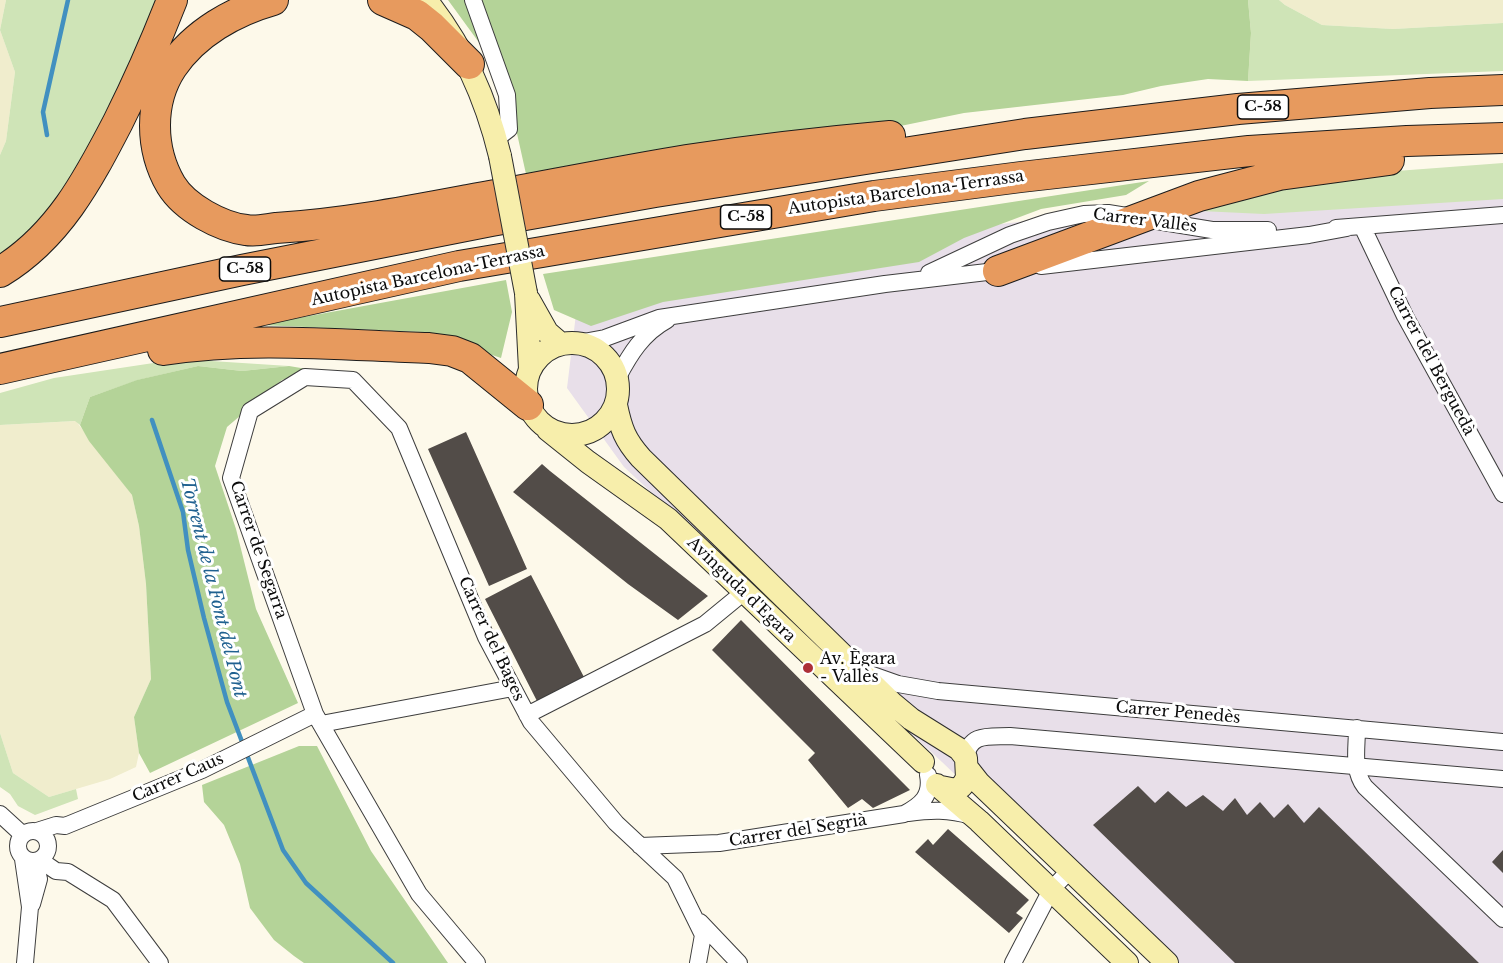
<!DOCTYPE html>
<meta charset="utf-8">
<style>
body{margin:0}
canvas{display:block;background:#fdf9ea}
</style>
<canvas width="1503" height="963"></canvas>
<script>
const g = document.querySelector('canvas').getContext('2d');
g.lineJoin = 'round';
function paint(path, color) { g.fillStyle = color; g.fill(path, 'evenodd'); }
function strokePath(path, color, width, dash) { g.strokeStyle = color; g.lineWidth = width; g.lineCap = dash ? 'butt' : 'round'; g.setLineDash(dash || []); g.stroke(path); }
function write(font, color, halo, rows, align = 'center') {
  g.font = font + ' "Libre Baskerville",serif'; g.lineWidth = 6; g.setLineDash([]); g.textBaseline = 'middle'; g.strokeStyle = halo; g.fillStyle = color; for (const [text, x, y, turn = 0] of rows) {
    g.save(); g.translate(x, y); g.rotate((+turn || 0) * Math.PI / 180); g.textAlign = isNaN(turn) ? turn : align; if (halo) g.strokeText(text, 0, 0); g.fillText(text, 0, 0); g.restore();
  }
}
paint(new Path2D(`
 M 1503,176 L 1503,963 L 1151,963 L 942,762 L 624,467 L 567,388 L 576,314 L 949,230 L 1367,182 Z`), '#e8dfe9');
paint(new Path2D(`
 M 0,0 L 6,0 L 0,30 L 15,72 L 6,141 L 0,155 Z
 M 1279,0 L 1503,0 L 1503,23 L 1393,29 L 1322,25 L 1285,5 Z
 M 76,421 L 132,495 L 139,526 L 146,584 L 151,679 L 134,717 L 139,753 L 136,767 L 110,779 L 49,797 L 13,773 L 0,733 L 0,425 Z`), '#f0edcd');
paint(new Path2D(`
 M 6,0 L 158,0 L 128,72 L 79,171 L 37,225 L 0,255 L 0,155 L 6,141 L 15,72 L 0,30 Z
 M 1248,0 L 1279,0 L 1285,5 L 1322,25 L 1393,29 L 1503,23 L 1503,71 L 1248,81 L 1251,33 Z
 M 1503,163 L 1503,199 L 1264,214 L 1179,210 L 1290,179 Z
 M 180,359 L 289,366 L 242,371 L 198,366 L 138,380 L 90,397 L 80,425 L 75,421 L 0,425 L 0,393 L 54,378 Z
 M 0,733 L 13,773 L 49,797 L 76,789 L 78,799 L 35,815 L 18,806 L 10,794 L 0,787 Z`), '#cfe4b7');
paint(new Path2D(`
 M 448,0 L 1248,0 L 1251,33 L 1248,81 L 1208,79 L 1161,86 L 1123,95 L 964,113 L 871,132 L 530,192 L 514,120 L 483,48 Z
 M 1149,181 L 1126,195 L 1041,209 L 964,238 L 919,262 L 663,302 L 591,326 L 554,310 L 543,274 Z
 M 506,280 L 512,312 L 501,358 L 423,332 L 260,325 Z
 M 198,366 L 242,371 L 289,366 L 313,370 L 282,380 L 227,427 L 215,466 L 236,529 L 256,609 L 298,703 L 150,773 L 139,753 L 134,717 L 151,679 L 146,584 L 139,526 L 132,495 L 89,441 L 80,425 L 90,397 L 137,380 Z
 M 299,746 L 317,746 L 371,851 L 448,963 L 304,963 L 294,956 L 274,940 L 250,908 L 240,864 L 224,825 L 204,802 L 202,785 Z`), '#b4d398');
strokePath(new Path2D(`
 M 47,135 L 43,112 L 68,0
 M 152,420 L 183,512 L 188,550 L 204,618 L 227,702 L 283,850 L 306,883 L 393,963`), '#4190c0', 4.5);
paint(new Path2D(`
 M 466,432 L 527,569 L 489,586 L 428,449 Z
 M 542,464 L 550,471 L 708,596 L 678,620 L 628,584 L 513,492 Z
 M 531,575 L 585,679 L 538,703 L 485,599 Z
 M 741,620 L 910,790 L 873,808 L 862,799 L 848,808 L 808,760 L 815,753 L 712,650 Z
 M 1138,786 L 1155,803 L 1168,791 L 1186,807 L 1203,795 L 1223,811 L 1235,798 L 1247,815 L 1260,802 L 1274,818 L 1288,804 L 1304,823 L 1319,807 L 1479,963 L 1235,963 L 1093,825 Z
 M 948,829 L 1029,900 L 1016,913 L 1023,918 L 1009,933 L 915,852 L 928,839 L 933,845 Z
 M 1503,850 L 1503,873 L 1492,862 Z`), '#524c48');
const street = new Path2D(`
 M 473,0 L 507,95 L 509,129 L 496,139
 M 1362,226 L 1405,316 L 1503,494
 M 1336,228 L 1503,215
 M 1041,266 L 1309,235 L 1347,228
 M 929,273 L 1010,235 L 1048,222 L 1084,214 L 1108,213 L 1212,230 L 1268,230
 M 578,343 L 605,338 L 659,318 L 885,284 L 1004,270
 M 618,377 C 630,354 643,333 667,320
 M 864,672 L 898,684 L 938,691 L 1503,742
 M 527,715 L 705,624 L 744,592
 M 321,724 L 513,688
 M 1357,728 C 1357,749 1352,770 1365,787 L 1503,919
 M 966,758 C 969,732 990,737 1010,736 L 1503,779
 M 908,813 C 930,810 949,809 971,816
 M 0,814 L 23,835
 M18 846a15 15 0 1 1 30 0a15 15 0 1 1-30 0Z
 M 37,831 L 56,825 L 65,826 L 202,770 L 315,714
 M 640,846 L 719,843 L 904,814 C 921,805 932,796 928,775
 M 23,859 L 30,907 L 25,963
 M 40,860 L 56,871 L 68,872 L 113,900 L 160,963
 M 32,904 L 39,879 L 35,862
 M 700,922 L 739,963
 M 477,963 L 419,894 L 315,714 L 231,478 L 250,411 L 305,377 L 353,380 L 399,428 L 486,637 L 531,722 L 616,823 L 675,878 L 703,935 L 698,963
 M 1013,963 L 1051,890 L 1070,870`);
const secondary = new Path2D(`
 M 426,0 C 463,46 486,98 500,156
 M 526,293 L 530,369
 M 529,300 L 547,332 L 561,344
 M526 389a46 46 0 1 1 92 0a46 46 0 1 1-92 0Z
 M 616,405 C 621,429 625,440 641,458 L 893,704 L 911,719 L 959,749 L 966,758 L 967,778 L 962,786 L 956,790 L 941,787
 M 548,430 L 588,462 L 668,519 L 923,762
 M 968,769 L 979,783 L 1167,963
 M 937,785 L 979,821 L 1127,963`);
const highway = new Path2D(`
 M 273,0 C 234,11 195,33 172,67 C 149,102 150,149 171,185 C 185,208 221,227 246,230 C 256,232 267,229 276,228 C 341,224 404,212 468,200 C 541,187 614,172 687,160 C 754,150 822,142 890,136
 M 383,0 L 417,15 L 432,27 L 469,64
 M 998,271 L 1199,196 L 1279,175 L 1389,160
 M 0,272 C 58,237 88,180 118,122 C 138,82 156,41 172,0
 M 0,322 L 242,270 L 491,221 L 655,192 L 1025,134 L 1238,109 L 1430,93 L 1503,90
 M 163,350 C 251,336 340,345 429,348 L 452,351 L 470,358 L 528,405
 M 0,369 L 459,266 L 874,196 L 1021,177 L 1249,151 L 1407,141 L 1503,138`);
strokePath(street, '#3e3e3e', 18);
strokePath(secondary, '#2d2d2d', 24);
strokePath(highway, '#1c1c1c', 32);
strokePath(street, '#fff', 16);
strokePath(secondary, '#f7eeab', 22);
strokePath(highway, '#e79a5e', 30);
const secondaryBridge = new Path2D(`
 M 500,156 L 526,293`);
strokePath(secondaryBridge, '#2d2d2d', 24, []);
strokePath(secondaryBridge, '#f7eeab', 22);
for (const [x, y, r, color] of [
 [808,668,6,"#ad3038"]
]) { const dot = new Path2D(); dot.arc(x, y, r, 0, 2 * Math.PI); g.fillStyle = color; g.fill(dot); strokePath(dot, '#fff', 2); }
for (const [x, y, w] of [
 [1263,107,51],
 [746,217,51],
 [245,269,51]
]) { const box = new Path2D(); box.roundRect(x - w / 2, y - 12, w, 24, 4.5); g.fillStyle = '#fff'; g.fill(box); strokePath(box, '#0b0b0b', 1.5); }
write('bold 15px', '#0b0b0b', null, [
 ["C-58",1263,107],
 ["C-58",746,217],
 ["C-58",245,269]
]);
write('16px', '#0b0b0b', '#fff', [
 ["Autopista Barcelona-Terrassa",906,193,-8],
 ["Carrer Vallès",1145,221,7],
 ["Autopista Barcelona-Terrassa",428,276,-12],
 ["Carrer del Berguedà",1431,361,62],
 ["Carrer de Segarra",258,550,71],
 ["Avinguda d'Egara",741,590,44],
 ["Carrer del Bages",491,639,65],
 ["Carrer Penedès",1178,713,5],
 ["Carrer Caus",178,778,-24],
 ["Carrer del Segrià",798,831,-9]
]);
write('16px', '#0b0b0b', '#fff', [
 ["Av. Ègara",820,659],
 ["- Vallès",820,677]
], 'left');
write('italic 18px', '#206190', '#fff', [
 ["Torrent de la Font del Pont",213,588,76]
]);
</script>
